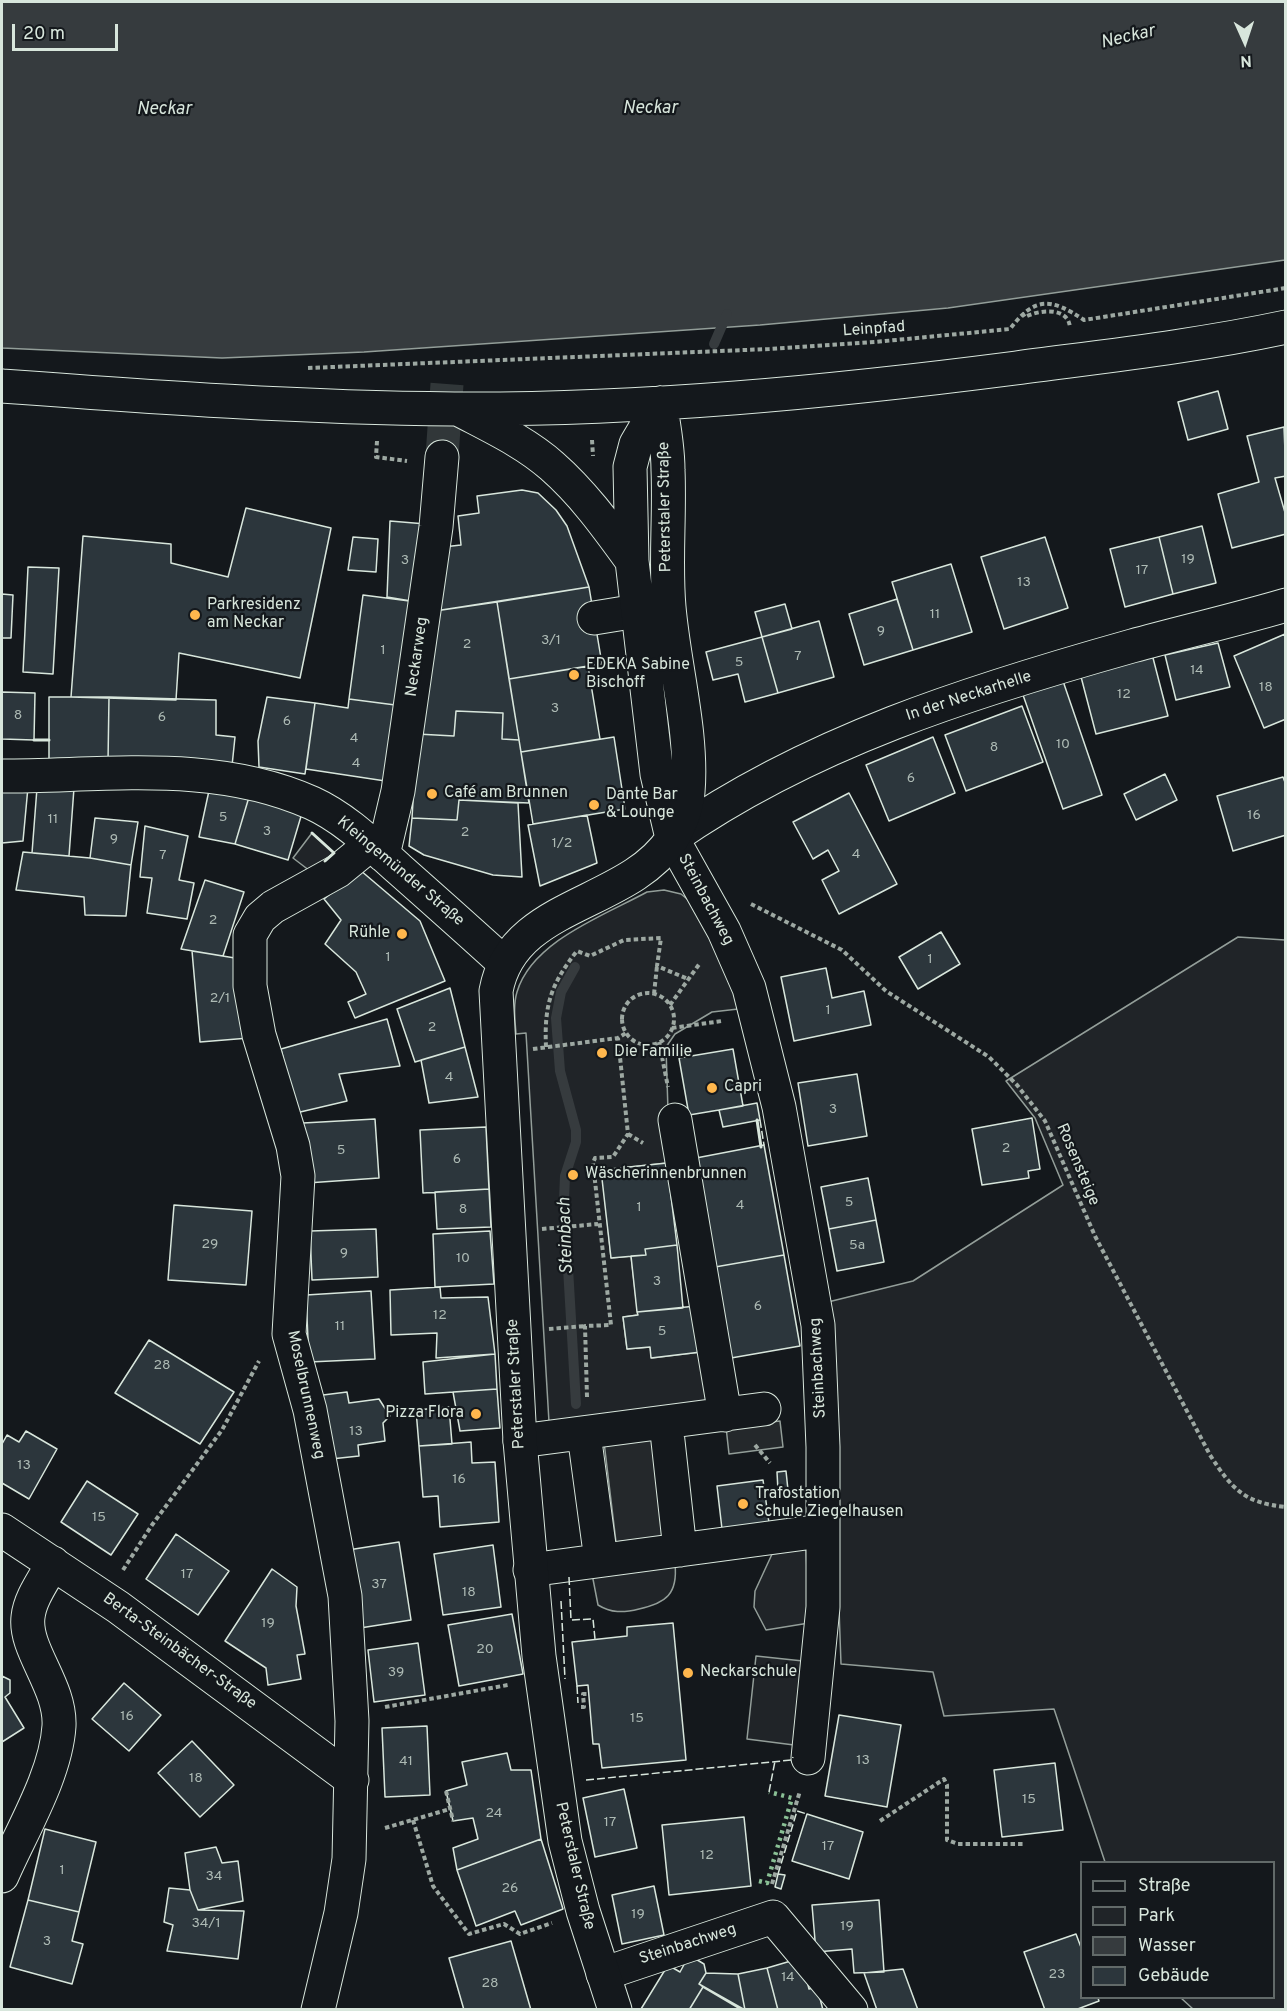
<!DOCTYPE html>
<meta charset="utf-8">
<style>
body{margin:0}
#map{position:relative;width:1287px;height:2011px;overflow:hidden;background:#14181c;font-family:Overpass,sans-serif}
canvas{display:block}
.frame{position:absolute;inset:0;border:3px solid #d8e6dc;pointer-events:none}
.legend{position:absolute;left:1080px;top:1861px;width:195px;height:138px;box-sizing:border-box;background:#14181c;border:2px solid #626a69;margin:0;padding:8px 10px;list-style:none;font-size:18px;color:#d8e6dc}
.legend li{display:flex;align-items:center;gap:12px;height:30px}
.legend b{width:30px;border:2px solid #626a69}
.north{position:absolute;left:1215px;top:12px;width:60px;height:60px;-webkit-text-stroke:4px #14181c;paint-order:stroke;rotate:177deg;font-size:16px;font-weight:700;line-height:24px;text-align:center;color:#d8e6dc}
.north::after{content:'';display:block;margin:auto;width:21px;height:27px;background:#d8e6dc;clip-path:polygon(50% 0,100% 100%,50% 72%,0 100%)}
.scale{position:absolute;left:12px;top:24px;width:106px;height:27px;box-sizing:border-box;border:3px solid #d8e6dc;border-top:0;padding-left:8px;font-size:18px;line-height:21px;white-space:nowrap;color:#d8e6dc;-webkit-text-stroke:4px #14181c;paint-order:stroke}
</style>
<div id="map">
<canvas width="1287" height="2011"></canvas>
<div class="frame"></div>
<ul class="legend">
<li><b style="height:8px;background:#14181c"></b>Straße</li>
<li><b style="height:16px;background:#202428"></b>Park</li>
<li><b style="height:16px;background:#363b3e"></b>Wasser</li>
<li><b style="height:16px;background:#2c363c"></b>Gebäude</li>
</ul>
<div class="north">N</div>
<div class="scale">20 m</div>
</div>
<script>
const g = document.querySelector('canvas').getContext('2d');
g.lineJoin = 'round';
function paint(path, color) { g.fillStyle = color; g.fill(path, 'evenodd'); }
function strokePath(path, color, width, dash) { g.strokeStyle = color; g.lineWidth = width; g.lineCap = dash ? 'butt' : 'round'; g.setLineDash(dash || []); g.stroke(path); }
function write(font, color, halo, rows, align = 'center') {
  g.font = font + ' Overpass,sans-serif'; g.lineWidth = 4.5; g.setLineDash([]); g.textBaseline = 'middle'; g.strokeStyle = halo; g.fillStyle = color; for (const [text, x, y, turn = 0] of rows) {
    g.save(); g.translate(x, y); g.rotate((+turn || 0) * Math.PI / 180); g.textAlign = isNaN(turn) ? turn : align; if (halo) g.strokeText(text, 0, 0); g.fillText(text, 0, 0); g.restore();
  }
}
const green = new Path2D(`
 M 312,833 L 334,853 L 310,871 L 293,858 Z
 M 664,890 L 681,894 L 692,903 L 747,1008 L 712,1012 L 675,1034 L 666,1047 L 669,1143 L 667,1163 L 602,1170 L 611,1258 L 631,1256 L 638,1315 L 623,1317 L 627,1349 L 650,1347 L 652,1358 L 701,1352 L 710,1405 L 549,1422 L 526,1033 L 516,1034 C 515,1020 513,1005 517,992 C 532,941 605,915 647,892 Z
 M 1238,937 L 1285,940 L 1285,2009 L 1193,2009 L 1181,1998 L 1274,1998 L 1274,1862 L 1105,1862 L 1054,1709 L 944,1716 L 933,1672 L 841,1664 L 828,1302 L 913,1281 L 1063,1185 L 1035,1118 L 1006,1081 Z
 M 806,1547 L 809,1623 L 766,1630 L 754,1607 L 755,1591 L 773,1552 Z
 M 675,1564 C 678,1594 666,1603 639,1609 C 623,1613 611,1613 598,1605 L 592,1574 Z
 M 756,1656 L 803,1661 L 794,1745 L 747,1739 Z`);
paint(green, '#202428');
strokePath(green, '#939e99', 1.5);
const parking = new Path2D(`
 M 780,1421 L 783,1447 L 729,1454 L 726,1427 Z
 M 654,1436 L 666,1536 L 616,1542 L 604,1442 Z`);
paint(parking, '#24282b');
strokePath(parking, '#939e99', 1.5);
const water = new Path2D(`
 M 2,2 L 1285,2 L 1285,260 L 948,308 L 760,325 L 364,352 L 222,358 L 2,348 Z`);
paint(water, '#363b3e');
strokePath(water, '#939e99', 1.5);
strokePath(new Path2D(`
 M 714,344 L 727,314
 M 575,967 L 561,992 L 556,1018 L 560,1071 L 576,1130 L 576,1142 L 565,1176 L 564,1200 L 576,1404`), '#363b3e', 10);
const building = new Path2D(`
 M 1218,391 L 1228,429 L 1188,440 L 1178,402 Z
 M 1284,427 L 1286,476 L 1275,478 L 1286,516 L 1286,534 L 1232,548 L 1218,494 L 1259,482 L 1247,436 Z
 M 522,490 L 538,493 L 556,510 L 567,526 L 589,587 L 435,611 L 443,547 L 461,545 L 458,516 L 479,513 L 477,496 Z
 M 246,508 L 331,528 L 300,678 L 179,653 L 176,700 L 71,697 L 83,536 L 171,544 L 171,563 L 228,577 Z
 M 390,521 L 426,524 L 417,602 L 387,597 Z
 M 1202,526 L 1216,583 L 1173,594 L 1159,537 Z
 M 353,537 L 378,539 L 376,572 L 348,570 Z
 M 1045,537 L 1068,608 L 1004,629 L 981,557 Z
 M 1159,537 L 1173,594 L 1125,607 L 1110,549 Z
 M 951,564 L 972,632 L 913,650 L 892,582 Z
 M 28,567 L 59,568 L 53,674 L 23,672 Z
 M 589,587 L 602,664 L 509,679 L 497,602 Z
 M 2,594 L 13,595 L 11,638 L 2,638 Z
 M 363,595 L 417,602 L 403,706 L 349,699 Z
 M 897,599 L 913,650 L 864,665 L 849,614 Z
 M 497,602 L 519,740 L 502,739 L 503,713 L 456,711 L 454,736 L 417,734 L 435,611 Z
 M 785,604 L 792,629 L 762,637 L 755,612 Z
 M 819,621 L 834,677 L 778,693 L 762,637 Z
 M 1285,634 L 1286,719 L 1264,728 L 1234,656 Z
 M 762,637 L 778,693 L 745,702 L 738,674 L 713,680 L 706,652 Z
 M 1218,643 L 1230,687 L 1176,700 L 1165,655 Z
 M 1152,654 L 1168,716 L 1096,734 L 1080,673 Z
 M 588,666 L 600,739 L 521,752 L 509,679 Z
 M 1063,681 L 1102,795 L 1063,809 L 1023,695 Z
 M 2,692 L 35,693 L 34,740 L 2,739 Z
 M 49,697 L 109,697 L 108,762 L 49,761 Z
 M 109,697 L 216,700 L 216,735 L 235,737 L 232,766 L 108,762 Z
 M 267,697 L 315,703 L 305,774 L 259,767 L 258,741 Z
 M 349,699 L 403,706 L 392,782 L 306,769 L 315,703 L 348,708 Z
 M 1022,706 L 1043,762 L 966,791 L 945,735 Z
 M 456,711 L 503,713 L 502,739 L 519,740 L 529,803 L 459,800 L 457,820 L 412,818 L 417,734 L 454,736 Z
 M 614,737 L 625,809 L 533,824 L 521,752 Z
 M 933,737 L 955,793 L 889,821 L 866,765 Z
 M 1165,774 L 1177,800 L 1136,820 L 1124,794 Z
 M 1283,777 L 1286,785 L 1286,835 L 1233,851 L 1217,796 Z
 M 210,786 L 249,797 L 235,844 L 199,837 Z
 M 2,787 L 28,787 L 23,841 L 2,843 Z
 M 37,788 L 74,788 L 69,856 L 32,853 Z
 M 849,793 L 897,884 L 839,914 L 822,880 L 839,871 L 828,850 L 813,859 L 793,822 Z
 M 249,797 L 302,813 L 288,860 L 235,844 Z
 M 459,800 L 518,803 L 522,877 L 493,875 L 424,855 L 409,846 L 412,818 L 457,820 Z
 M 587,815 L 597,863 L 540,886 L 528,825 Z
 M 95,818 L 138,822 L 131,865 L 90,858 Z
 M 145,826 L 188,836 L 179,880 L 194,883 L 187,919 L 147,913 L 152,878 L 140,877 Z
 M 23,852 L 90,858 L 131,865 L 126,916 L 85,915 L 84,897 L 16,890 Z
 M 360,870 L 420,921 L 445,981 L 355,1018 L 348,1002 L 366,994 L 356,972 L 325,944 L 341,920 L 324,899 Z
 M 205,880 L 244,892 L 223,956 L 181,949 Z
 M 941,932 L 960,964 L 918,989 L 899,957 Z
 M 192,951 L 241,959 L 249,1038 L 200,1042 Z
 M 826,968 L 832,998 L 864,991 L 871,1025 L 794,1041 L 781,977 Z
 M 450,988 L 465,1047 L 415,1062 L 397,1009 Z
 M 387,1019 L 400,1066 L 339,1074 L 347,1101 L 296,1113 L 281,1049 Z
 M 465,1047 L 478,1097 L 429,1103 L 421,1060 Z
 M 733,1049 L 743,1106 L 689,1115 L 679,1058 Z
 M 857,1074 L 867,1136 L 808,1146 L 798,1083 Z
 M 757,1103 L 760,1120 L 723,1127 L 719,1110 Z
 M 1032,1118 L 1040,1169 L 1028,1171 L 1029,1178 L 982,1185 L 972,1129 Z
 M 375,1119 L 379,1178 L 307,1183 L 303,1123 Z
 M 486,1127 L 489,1189 L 423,1193 L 420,1130 Z
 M 764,1145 L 784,1255 L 715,1267 L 696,1158 Z
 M 667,1163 L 677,1245 L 645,1249 L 646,1255 L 611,1258 L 601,1170 Z
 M 868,1178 L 876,1220 L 829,1229 L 821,1187 Z
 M 489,1189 L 491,1227 L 437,1229 L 435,1192 Z
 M 174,1205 L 252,1211 L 246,1285 L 168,1280 Z
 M 876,1220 L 884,1262 L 837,1271 L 829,1229 Z
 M 376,1229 L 378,1277 L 312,1280 L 310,1231 Z
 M 490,1231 L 494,1284 L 435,1287 L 433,1234 Z
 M 677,1245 L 683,1308 L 637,1312 L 631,1256 L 646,1255 L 645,1249 Z
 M 784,1255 L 800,1346 L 731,1358 L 715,1267 Z
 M 440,1287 L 441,1298 L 488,1297 L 495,1354 L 436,1358 L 437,1333 L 391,1335 L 390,1290 Z
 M 371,1291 L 375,1359 L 309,1362 L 306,1295 Z
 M 696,1306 L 701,1352 L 651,1358 L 650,1347 L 627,1349 L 623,1317 L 638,1315 L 637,1312 Z
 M 149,1340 L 234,1392 L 200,1444 L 115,1393 Z
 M 495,1354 L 497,1389 L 425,1394 L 423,1362 Z
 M 497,1389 L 500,1428 L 460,1431 L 453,1392 Z
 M 347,1392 L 349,1403 L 379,1399 L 390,1416 L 383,1423 L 385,1441 L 358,1445 L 359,1456 L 331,1459 L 323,1395 Z
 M 449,1407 L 452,1444 L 419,1446 L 416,1410 Z
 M 26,1431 L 57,1449 L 29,1499 L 2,1483 L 2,1444 L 7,1435 L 19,1442 Z
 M 471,1442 L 472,1463 L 495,1462 L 499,1522 L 440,1527 L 438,1496 L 423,1497 L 419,1446 Z
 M 786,1471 L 788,1490 L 778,1491 L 777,1472 Z
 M 763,1480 L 769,1523 L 722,1529 L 717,1486 Z
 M 87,1481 L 138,1514 L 111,1555 L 61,1522 Z
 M 176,1534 L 229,1571 L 198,1615 L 146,1579 Z
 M 399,1542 L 411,1620 L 360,1628 L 348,1550 Z
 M 493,1545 L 501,1607 L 443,1615 L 434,1554 Z
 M 272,1569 L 297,1587 L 296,1606 L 305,1654 L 297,1655 L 301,1679 L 268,1685 L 266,1668 L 225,1641 Z
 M 512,1614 L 523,1674 L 459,1686 L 448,1625 Z
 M 673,1623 L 686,1760 L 602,1768 L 599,1744 L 593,1744 L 588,1685 L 577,1686 L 572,1642 L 627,1636 L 627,1627 Z
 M 418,1643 L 425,1695 L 374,1702 L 368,1650 Z
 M 2,1676 L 10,1680 L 10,1693 L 5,1697 L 24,1728 L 2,1742 Z
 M 124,1683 L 161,1715 L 129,1751 L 92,1719 Z
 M 839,1715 L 901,1725 L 887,1807 L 825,1796 Z
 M 427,1726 L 430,1795 L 385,1797 L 382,1728 Z
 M 192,1741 L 234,1785 L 200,1817 L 158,1773 Z
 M 507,1753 L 511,1770 L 531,1770 L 541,1839 L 457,1870 L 453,1848 L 478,1839 L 473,1818 L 453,1821 L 446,1791 L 467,1785 L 462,1762 Z
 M 1055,1763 L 1063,1830 L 1002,1837 L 994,1770 Z
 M 624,1789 L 637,1848 L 595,1857 L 583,1798 Z
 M 807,1814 L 863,1832 L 849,1879 L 792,1861 Z
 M 744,1817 L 751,1886 L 669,1895 L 662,1825 Z
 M 45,1829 L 96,1842 L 79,1912 L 28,1900 Z
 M 541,1839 L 563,1909 L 521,1925 L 515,1911 L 476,1926 L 457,1870 Z
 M 216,1847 L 222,1863 L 238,1861 L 243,1901 L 198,1910 L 190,1890 L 185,1853 Z
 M 778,1874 L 785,1875 L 781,1889 L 775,1887 Z
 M 654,1886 L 664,1935 L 622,1944 L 612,1895 Z
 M 169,1888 L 190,1890 L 198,1910 L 244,1911 L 238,1959 L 167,1951 L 173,1925 L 164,1922 Z
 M 28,1900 L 79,1912 L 72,1941 L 83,1944 L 72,1984 L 10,1967 Z
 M 879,1900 L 884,1972 L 854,1973 L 852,1949 L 816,1952 L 812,1905 Z
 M 1076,1934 L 1082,1950 L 1082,1998 L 1098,1998 L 1099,2001 L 1075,2010 L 1045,2010 L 1024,1952 Z
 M 511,1941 L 531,2010 L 464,2010 L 449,1958 Z
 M 694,1958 L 704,1964 L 706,1973 L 699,1984 L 703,1987 L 689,2010 L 641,2009 L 668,1965 L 680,1972 L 686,1961 Z
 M 801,1958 L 809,1989 L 817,1987 L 823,2010 L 778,2010 L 767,1968 Z
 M 767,1968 L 778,2010 L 745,2010 L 738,1974 Z
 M 903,1969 L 918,2010 L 877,2010 L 864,1973 Z
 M 706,1973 L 738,1974 L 745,2010 L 699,1984 Z
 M 703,1987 L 742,2010 L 689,2010 Z`);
paint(building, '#2c363c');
strokePath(building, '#d8e6dc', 1.5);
strokePath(new Path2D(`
 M 442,457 L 447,384`), '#313739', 33, [33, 16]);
const minor = new Path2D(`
 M 594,618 L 637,611
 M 2,776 C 105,776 214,759 312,803 C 345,818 372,845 399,869 C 434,900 469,931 504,963
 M 383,855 L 398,791 L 436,527 L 442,457
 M 675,1120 L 725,1415
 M 666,1423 L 680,1550
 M 584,1434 L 601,1560
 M 520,1441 L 764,1409
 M 2,1530 L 118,1607 L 352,1780
 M 530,1570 L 821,1531
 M 808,1758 L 823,1607 L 823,1447 L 818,1325 L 779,1107 L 749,988 L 724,931 L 672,838 C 809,742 972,691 1132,646 C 1183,632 1235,620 1286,605
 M 2,1876 C 21,1832 56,1775 59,1726 C 61,1686 24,1650 28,1617 C 30,1598 44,1580 53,1563
 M 603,1974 L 773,1917 L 851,2010
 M 318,2010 L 341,1913 L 349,1859 L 352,1721 L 345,1596 L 310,1410 L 289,1334 L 298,1176 L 293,1146 L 259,1035 L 250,986 L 250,935 L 260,918 L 273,907 L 338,871 L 371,844`);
const major = new Path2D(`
 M 2,386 C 153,397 303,408 454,409 C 642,410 830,392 1016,368 C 1106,356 1197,346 1286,327
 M 660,403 L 636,444 L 630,467 L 632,561 L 657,774 L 672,838
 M 458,409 C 490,426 525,442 552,466 C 584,494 608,528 632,561
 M 615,2010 L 583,1911 L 565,1841 L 539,1656 L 520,1441 L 496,991 C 512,902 627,907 672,839 C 680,825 687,808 688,792 C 693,733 674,666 669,607 C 665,562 670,516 668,470 C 668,448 664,425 660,403`);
strokePath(minor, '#d8e6dc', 35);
strokePath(major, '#d8e6dc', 35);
strokePath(new Path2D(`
 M 1022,313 L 1025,317 C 1038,310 1069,306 1070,328
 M 308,368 L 769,349 L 875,342 L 1010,329 C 1035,296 1051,298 1084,320 L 1286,288
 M 592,440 L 593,456
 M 377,441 L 376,457 L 407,461
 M 751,904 L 842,950 L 886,991 L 989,1057 L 1017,1085 L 1045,1121 L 1095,1236 L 1210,1455 C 1232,1489 1244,1503 1286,1507
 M622 1019a26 26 0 1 1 52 0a26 26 0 1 1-52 0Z
 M 654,994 L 657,966
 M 670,1005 L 700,963
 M 672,1028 L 722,1021
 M 659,1042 L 668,1087
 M 546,1047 C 544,1005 551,984 577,951 L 590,956 L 624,940 L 661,938 L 657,966 L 688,979
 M 533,1049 L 618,1038 L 626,1033
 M 628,1134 L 643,1143
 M 542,1229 L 598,1224
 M 549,1329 L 585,1326
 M 587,1397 L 585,1326 L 611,1325 L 593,1163 L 595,1158 L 613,1157 L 628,1134 L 618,1038
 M 755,1445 L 770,1463
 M 123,1570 L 152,1525 L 222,1430 L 259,1361
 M 385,1707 L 508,1685
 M 581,1707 L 584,1707 L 583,1694 L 589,1694
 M 446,1791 L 453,1821
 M 413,1820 L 433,1886 L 469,1934 L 504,1924 L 520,1934 L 552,1923
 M 880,1821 L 944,1779 L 947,1785 L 947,1840 L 958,1844 L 1024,1844
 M 385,1828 L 450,1809
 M 772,1884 L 800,1791`), '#9da8a2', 4, [4.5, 3]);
strokePath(minor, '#14181c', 33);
strokePath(major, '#14181c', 33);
strokePath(new Path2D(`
 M 759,1881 L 767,1883 L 792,1798 L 769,1792`), '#8ac095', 4.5, [3, 4.5]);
strokePath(new Path2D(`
 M 760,1120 L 764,1145
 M 569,1577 L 571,1620 L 593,1619 L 595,1639
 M 561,1601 L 565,1679
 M 577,1686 L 578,1703
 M 586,1780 L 792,1760 L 793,1757
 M 769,1792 L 775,1761
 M 778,1874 L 797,1811 L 807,1814`), '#d8e6dc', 1.5, [8, 3]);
strokePath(new Path2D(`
 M 34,740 L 49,740
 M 312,833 L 334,853 L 325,861
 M 757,1120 L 761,1147`), '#d8e6dc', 3);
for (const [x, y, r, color] of [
 [195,615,6,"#ffb74d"],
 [574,675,6,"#ffb74d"],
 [432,794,6,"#ffb74d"],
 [594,805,6,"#ffb74d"],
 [402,934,6,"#ffb74d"],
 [602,1053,6,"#ffb74d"],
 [712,1088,6,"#ffb74d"],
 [573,1175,6,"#ffb74d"],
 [476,1414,6,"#ffb74d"],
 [743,1504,6,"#ffb74d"],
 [688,1673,6,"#ffb74d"]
]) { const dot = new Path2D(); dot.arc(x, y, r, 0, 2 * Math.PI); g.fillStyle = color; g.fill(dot); strokePath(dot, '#14181c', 2); }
write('14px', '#adbab4', null, [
 ["19",1188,560],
 ["3",405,561],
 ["17",1142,571],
 ["13",1024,583],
 ["11",935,615],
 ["9",881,632],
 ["3/1",551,641],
 ["2",467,645],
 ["1",383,651],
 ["7",798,657],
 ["5",739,663],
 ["14",1197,671],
 ["18",1266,688],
 ["12",1124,695],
 ["3",555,709],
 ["8",18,716],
 ["6",162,718],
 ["6",287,722],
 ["4",354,739],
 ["10",1063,745],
 ["8",994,748],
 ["4",356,764],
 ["6",911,779],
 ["16",1254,816],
 ["5",223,818],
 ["11",53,820],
 ["3",267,832],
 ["2",465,833],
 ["9",114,840],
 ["1/2",562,844],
 ["4",856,855],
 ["7",163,856],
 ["2",213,921],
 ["1",388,958],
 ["1",930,960],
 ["2/1",220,999],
 ["1",828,1011],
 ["2",432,1028],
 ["4",449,1078],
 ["3",833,1110],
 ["2",1006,1149],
 ["5",341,1151],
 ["6",457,1160],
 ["5",849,1203],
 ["4",740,1206],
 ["1",639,1208],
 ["8",463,1210],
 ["29",210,1245],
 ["5a",857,1246],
 ["9",344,1254],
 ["10",463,1259],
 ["3",657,1282],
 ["6",758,1307],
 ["12",440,1316],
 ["11",340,1327],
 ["5",662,1332],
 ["28",162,1366],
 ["13",356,1432],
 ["13",24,1466],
 ["16",459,1480],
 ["15",99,1518],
 ["17",187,1575],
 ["37",379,1585],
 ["18",469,1593],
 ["19",268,1624],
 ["20",485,1650],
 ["39",396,1673],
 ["16",127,1717],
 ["15",637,1719],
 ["13",863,1761],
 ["41",406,1762],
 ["18",196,1779],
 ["15",1029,1800],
 ["24",494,1814],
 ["17",610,1823],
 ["17",828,1847],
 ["12",707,1856],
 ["1",62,1871],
 ["34",214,1877],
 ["26",510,1889],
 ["19",638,1915],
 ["34/1",206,1924],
 ["19",847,1927],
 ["3",47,1942],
 ["23",1057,1975],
 ["14",788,1978],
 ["28",490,1984]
]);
write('16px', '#d8e6dc', '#14181c', [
 ["Leinpfad",874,330,-4],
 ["Peterstaler Straße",666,507,-91],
 ["Neckarweg",418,657,-82],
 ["In der Neckarhelle",969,697,-18],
 ["Kleingemünder Straße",400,872,40],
 ["Steinbachweg",705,900,62],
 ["Rosensteige",1077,1165,67],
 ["Steinbachweg",819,1368,-93],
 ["Peterstaler Straße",517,1384,-93],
 ["Moselbrunnenweg",305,1395,78],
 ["Berta-Steinbächer-Straße",179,1652,36],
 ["Peterstaler Straße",574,1866,77],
 ["Steinbachweg",688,1945,-18]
]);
write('16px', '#d8e6dc', '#14181c', [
 ["Parkresidenz",207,606],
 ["am Neckar",207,624],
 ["EDEKA Sabine",586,666],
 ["Bischoff",586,684],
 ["Café am Brunnen",444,794],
 ["Dante Bar",606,796],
 ["& Lounge",606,814],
 ["Rühle",390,934,"right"],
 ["Die Familie",614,1053],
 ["Capri",724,1088],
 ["Wäscherinnenbrunnen",585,1175],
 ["Pizza Flora",464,1414,"right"],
 ["Trafostation",755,1495],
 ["Schule Ziegelhausen",755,1513],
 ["Neckarschule",700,1673]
], 'left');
write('italic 18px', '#d8e6dc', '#14181c', [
 ["Neckar",1128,38,-13],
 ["Neckar",650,109],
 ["Neckar",164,110],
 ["Steinbach",567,1236,-92]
]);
</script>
